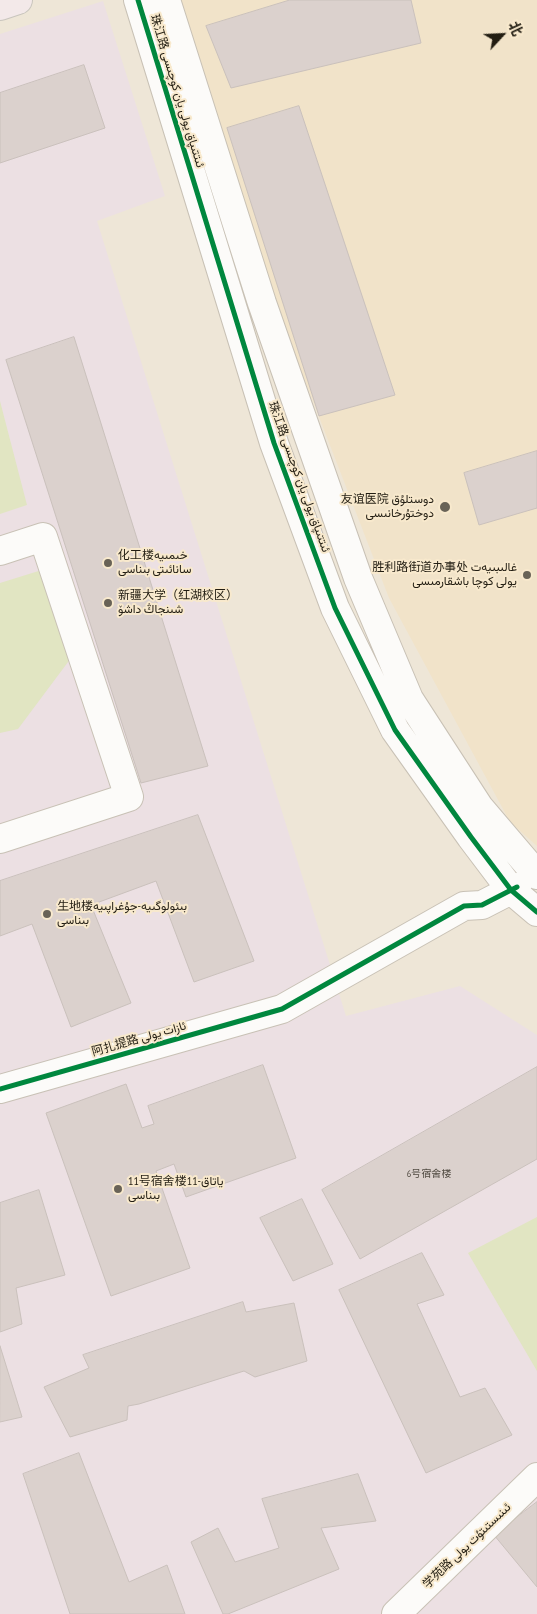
<!DOCTYPE html>
<meta charset="utf-8">
<style>
body{margin:0}
#map{position:relative;width:537px;height:1614px;overflow:hidden;background:#eee6d7;font-family:"PT Sans Narrow","Noto Sans SC",sans-serif}
canvas{display:block}
.north{position:absolute;left:477px;top:10px;width:50px;height:50px;-webkit-text-stroke:4px #f8e9cd;paint-order:stroke;rotate:65deg;font-size:14px;font-weight:700;line-height:20px;text-align:center;color:#221d12}
.north::after{content:'';display:block;margin:auto;width:18px;height:22px;background:#221d12;clip-path:polygon(50% 0,100% 100%,50% 72%,0 100%)}
</style>
<div id="map">
<canvas width="537" height="1614"></canvas>
<div class="north">北</div>
</div>
<script>
const g = document.querySelector('canvas').getContext('2d');
g.lineJoin = 'round';
function paint(path, color) { g.fillStyle = color; g.fill(path, 'evenodd'); }
function strokePath(path, color, width, dash) { g.strokeStyle = color; g.lineWidth = width; g.lineCap = dash ? 'butt' : 'round'; g.setLineDash(dash || []); g.stroke(path); }
function write(font, color, halo, rows, align = 'center') {
  g.font = font + ' "PT Sans Narrow",Vazirmatn,"Noto Sans SC",sans-serif'; g.lineWidth = 4; g.setLineDash([]); g.textBaseline = 'middle'; g.strokeStyle = halo; g.fillStyle = color; for (const [text, x, y, turn = 0] of rows) {
    g.save(); g.translate(x, y); g.rotate((+turn || 0) * Math.PI / 180); g.textAlign = isNaN(turn) ? turn : align; if (halo) g.strokeText(text, 0, 0); g.fillText(text, 0, 0); g.restore();
  }
}
paint(new Path2D(`
 M 158,0 L 537,0 L 537,846 L 510,822 L 389,598 Z`), '#f1e3c9');
paint(new Path2D(`
 M 103,1 L 165,196 L 97,221 L 346,1016 L 460,986 L 537,1035 L 537,1614 L 0,1614 L 0,34 Z`), '#ece0e3');
paint(new Path2D(`
 M 0,401 L 27,505 L 0,514 Z
 M 45,569 L 77,650 L 18,729 L 0,733 L 0,583 Z
 M 537,1217 L 537,1371 L 468,1253 Z`), '#e1e5c2');
const building = new Path2D(`
 M 290,0 L 411,0 L 421,43 L 231,88 L 206,26 Z
 M 84,65 L 105,128 L 0,163 L 0,93 Z
 M 299,106 L 395,395 L 319,416 L 227,128 Z
 M 74,337 L 208,766 L 141,783 L 6,360 Z
 M 537,451 L 537,508 L 479,525 L 464,473 Z
 M 198,815 L 254,961 L 194,982 L 156,881 L 91,905 L 131,1003 L 71,1027 L 32,924 L 0,936 L 0,881 Z
 M 263,1065 L 296,1158 L 186,1197 L 174,1164 L 156,1171 L 190,1268 L 111,1296 L 46,1113 L 126,1084 L 142,1128 L 154,1124 L 148,1106 Z
 M 537,1067 L 537,1159 L 360,1259 L 322,1190 Z
 M 39,1190 L 65,1275 L 16,1288 L 22,1324 L 0,1332 L 0,1203 Z
 M 302,1199 L 333,1264 L 293,1281 L 260,1218 Z
 M 422,1253 L 444,1295 L 417,1304 L 460,1397 L 485,1388 L 512,1435 L 426,1473 L 339,1290 Z
 M 243,1302 L 246,1312 L 294,1303 L 307,1361 L 255,1377 L 244,1371 L 139,1404 L 128,1406 L 127,1420 L 70,1437 L 44,1387 L 89,1368 L 83,1355 Z
 M 0,1346 L 22,1417 L 0,1422 Z
 M 79,1453 L 129,1582 L 167,1565 L 185,1614 L 70,1614 L 23,1474 Z
 M 358,1474 L 376,1521 L 321,1528 L 339,1569 L 228,1614 L 223,1614 L 191,1542 L 218,1528 L 235,1562 L 279,1548 L 262,1499 Z
 M 537,1502 L 537,1587 L 494,1535 Z`);
paint(building, '#dbd1cd');
strokePath(building, '#cac1bc', 1);
const minor = new Path2D(`
 M 138,0 L 274,443 L 335,608 L 395,730 L 471,837 L 511,890 L 537,912
 M 166,0 L 262,303 L 358,578 L 409,699 L 479,807 L 537,875
 M 0,551 L 43,537 L 129,797 L 0,839
 M 0,1089 L 282,1009 L 464,906 L 482,905 L 517,887
 M 396,1614 L 537,1477`);
const major = new Path2D(`
 M 0,6 L 18,0`);
strokePath(minor, '#c8c1b5', 30);
strokePath(major, '#c8c5bd', 30);
strokePath(minor, '#fcfbf9', 28);
strokePath(major, '#f3e9e9', 28);
strokePath(new Path2D(`
 M 138,0 L 274,443 L 335,608 L 395,730 L 471,837 L 511,890 L 537,912
 M 0,1089 L 282,1009 L 464,906 L 482,905 L 517,887`), '#00873e', 5);
for (const [x, y, r, color] of [
 [445,507,6,"#696357"],
 [108,563,5,"#696357"],
 [527,575,5,"#696357"],
 [108,603,5,"#696357"],
 [47,914,5,"#696357"],
 [118,1189,5,"#696357"]
]) { const dot = new Path2D(); dot.arc(x, y, r, 0, 2 * Math.PI); g.fillStyle = color; g.fill(dot); strokePath(dot, '#f8e9cd', 2); }
write('10px', '#514b42', null, [
 ["6号宿舍楼",429,1174]
]);
write('12px', '#221d12', '#f8e9cd', [
 ["珠江路 ئىتتىپاق يولى يان كوچىسى",177,91,73],
 ["珠江路 ئىتتىپاق يولى يان كوچىسى",299,477,70],
 ["阿扎提路 ئازات يولى",139,1039,-16],
 ["学苑路 ئىنىستىتۇت يولى",467,1546,-44]
]);
write('12px', '#221d12', '#f8e9cd', [
 ["友谊医院 دوستلۇق",434,500,"right"],
 ["دوختۇرخانىسى",434,514,"right"],
 ["化工楼خىمىيە",118,556],
 ["سانائىتى بىناسى",118,570],
 ["胜利路街道办事处 غالىبىيەت",517,568,"right"],
 ["يولى كوچا باشقارمىسى",517,582,"right"],
 ["新疆大学（红湖校区）",118,596],
 ["شىنجاڭ داشۆ",118,610],
 ["生地楼بىئولوگىيە-جۇغراپىيە",57,907],
 ["بىناسى",57,921],
 ["11号宿舍楼11-ياتاق",128,1182],
 ["بىناسى",128,1196]
], 'left');
</script>
